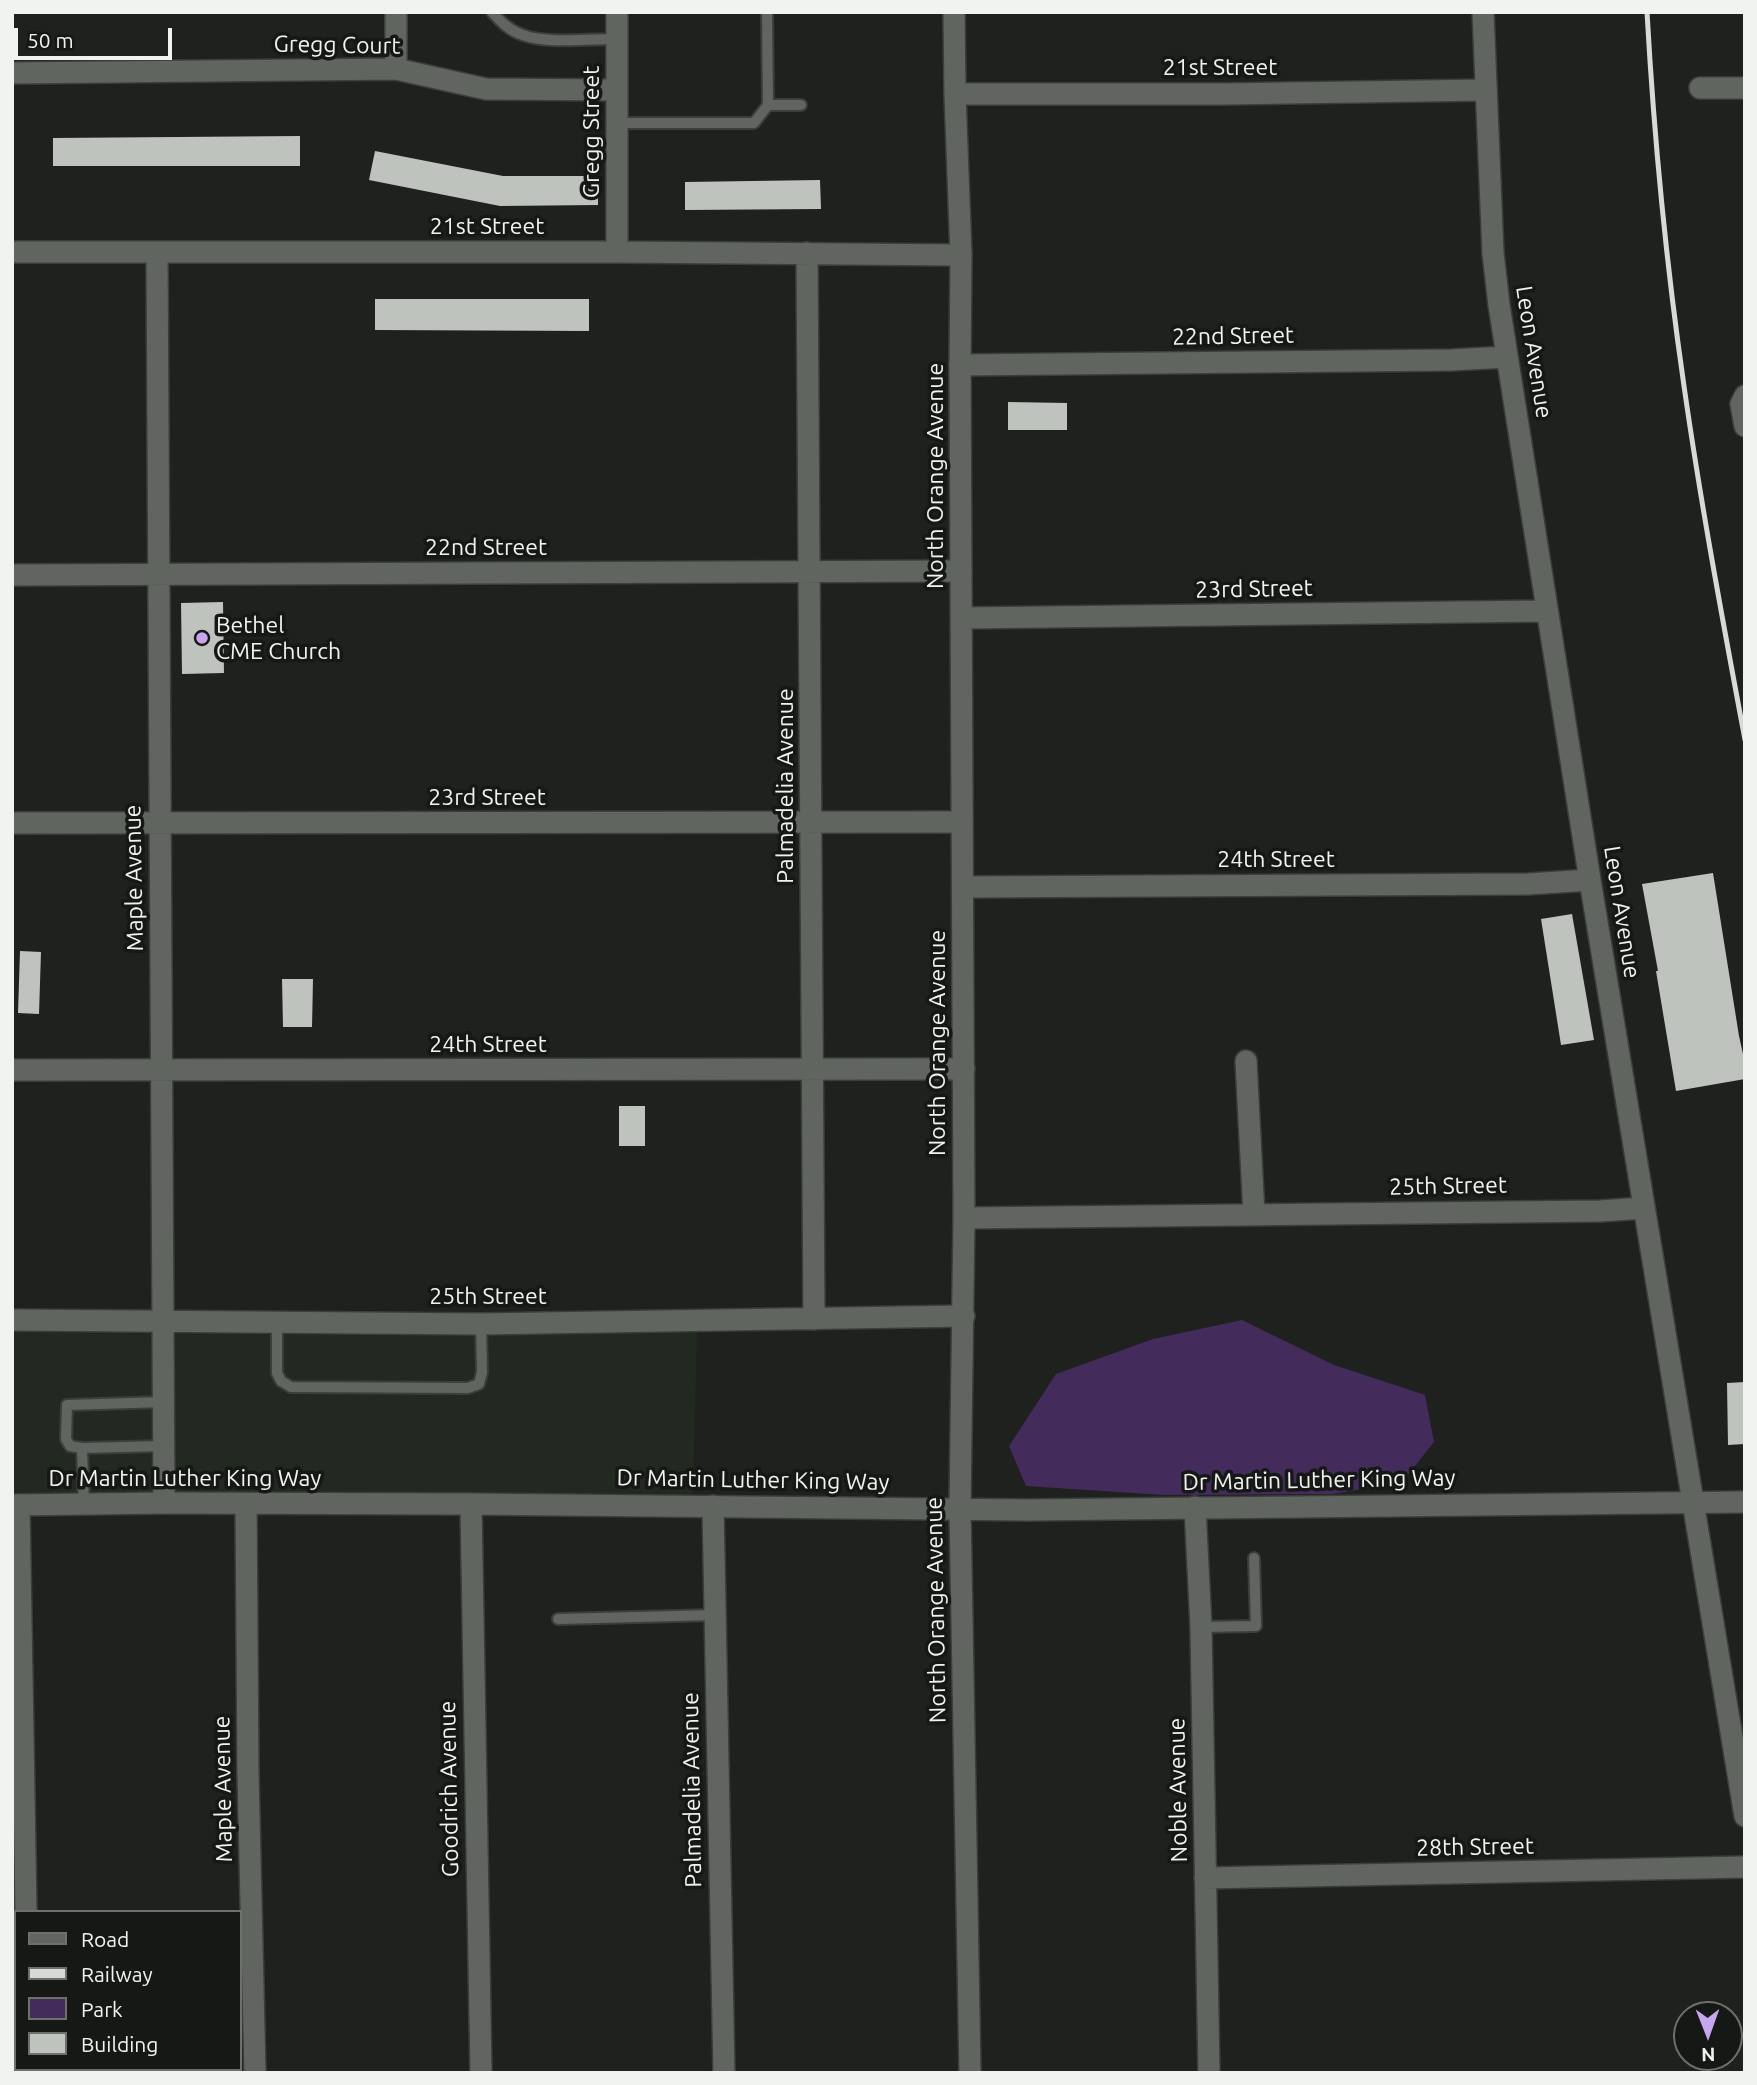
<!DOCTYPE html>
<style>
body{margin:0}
#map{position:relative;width:1757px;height:2085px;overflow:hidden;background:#1e211d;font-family:Ubuntu,sans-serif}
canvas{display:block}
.frame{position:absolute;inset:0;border:14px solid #f1f3f0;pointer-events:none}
.legend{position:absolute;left:14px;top:1910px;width:228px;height:161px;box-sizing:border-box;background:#151814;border:2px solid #6d706c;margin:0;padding:9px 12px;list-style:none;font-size:21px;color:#f1f3f0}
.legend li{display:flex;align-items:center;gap:14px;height:35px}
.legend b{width:35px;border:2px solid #6d706c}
.north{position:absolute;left:1673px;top:2001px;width:70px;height:70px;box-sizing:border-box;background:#151814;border:2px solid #6d706c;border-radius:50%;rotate:179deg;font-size:19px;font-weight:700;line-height:28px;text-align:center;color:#f1f3f0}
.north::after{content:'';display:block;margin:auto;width:24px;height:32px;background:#c7a6ef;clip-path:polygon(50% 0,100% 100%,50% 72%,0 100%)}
.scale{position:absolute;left:14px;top:28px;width:158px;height:32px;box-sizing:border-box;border:4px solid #f1f3f0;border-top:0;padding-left:9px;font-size:21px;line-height:24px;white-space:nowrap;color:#f1f3f0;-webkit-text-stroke:5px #151814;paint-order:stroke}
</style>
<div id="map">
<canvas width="1757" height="2085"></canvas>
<div class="frame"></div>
<ul class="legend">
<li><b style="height:9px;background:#616560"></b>Road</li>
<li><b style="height:9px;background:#d8dad7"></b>Railway</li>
<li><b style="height:19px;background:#432c5b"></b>Park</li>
<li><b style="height:19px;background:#bfc3be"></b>Building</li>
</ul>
<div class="north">N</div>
<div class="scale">50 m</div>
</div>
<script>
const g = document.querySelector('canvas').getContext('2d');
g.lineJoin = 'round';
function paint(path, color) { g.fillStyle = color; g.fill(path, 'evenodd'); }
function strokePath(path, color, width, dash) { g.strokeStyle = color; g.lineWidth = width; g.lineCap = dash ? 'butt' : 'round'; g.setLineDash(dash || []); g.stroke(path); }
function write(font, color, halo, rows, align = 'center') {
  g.font = font + ' Ubuntu,sans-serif'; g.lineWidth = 7; g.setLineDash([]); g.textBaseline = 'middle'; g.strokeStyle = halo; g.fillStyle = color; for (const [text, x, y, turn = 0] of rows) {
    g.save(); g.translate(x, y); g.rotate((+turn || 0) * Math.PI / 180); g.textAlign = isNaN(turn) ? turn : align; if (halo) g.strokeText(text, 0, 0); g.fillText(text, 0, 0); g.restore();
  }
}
paint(new Path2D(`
 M 12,1332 L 153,1334 L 153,1491 L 12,1493 Z
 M 697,1332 L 693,1494 L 174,1491 L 175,1334 L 481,1336 Z`), '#222920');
paint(new Path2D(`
 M 1242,1320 L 1334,1365 L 1425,1395 L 1434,1442 L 1402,1482 L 1333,1494 L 1163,1495 L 1026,1486 L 1009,1446 L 1056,1374 L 1153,1339 Z`), '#432c5b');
paint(new Path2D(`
 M 300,136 L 300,166 L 53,166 L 53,138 Z
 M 375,151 L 503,176 L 598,176 L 598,205 L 500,206 L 369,180 Z
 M 820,180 L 821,209 L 685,210 L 685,182 Z
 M 375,299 L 589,299 L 589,331 L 375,330 Z
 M 1008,402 L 1067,403 L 1067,430 L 1008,430 Z
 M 223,602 L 224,673 L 182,674 L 181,603 Z
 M 1713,873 L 1739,1036 L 1745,1063 L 1745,1079 L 1676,1091 L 1656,971 L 1658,971 L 1642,884 Z
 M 1572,914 L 1594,1040 L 1561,1045 L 1541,919 Z
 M 20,951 L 41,952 L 39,1014 L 18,1013 Z
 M 282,979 L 313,979 L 312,1027 L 283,1027 Z
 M 619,1106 L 645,1106 L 645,1146 L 619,1146 Z
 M 1745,1382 L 1745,1444 L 1728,1445 L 1727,1383 Z`), '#bfc3be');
const lane = new Path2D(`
 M 492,12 C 501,22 510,31 523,35 C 546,44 591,39 617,39
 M 768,105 L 801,105
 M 617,123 L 754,123 L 768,105 L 767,12
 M 277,1321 L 277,1373 L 281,1381 L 291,1387 L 468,1388 L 479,1384 L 482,1372 L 481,1324
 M 82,1448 L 70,1446 L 66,1439 L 67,1405 L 164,1402
 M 84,1504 L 82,1448 L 164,1446
 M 558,1619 L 715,1615
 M 1201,1627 L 1256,1626 L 1254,1558`);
const street = new Path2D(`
 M 396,12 L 396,69
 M 1483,12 L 1493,253 L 1499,305 L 1590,880 L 1745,1816
 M 12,73 L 396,69 L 486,89 L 617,90
 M 1700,88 L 1745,88
 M 955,94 L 1223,94 L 1486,90
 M 12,252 L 617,252 L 961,255
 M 157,252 L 164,1503
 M 617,252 L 617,12
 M 807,253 L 814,1319
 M 960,365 L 1451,360 L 1507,357
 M 1745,396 L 1741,404 L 1745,426
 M 12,575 L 961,571
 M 962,618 L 1546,611
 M 12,823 L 962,822
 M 963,887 L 1528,884 L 1590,880
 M 1246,1061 L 1254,1215
 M 12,1070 L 964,1069
 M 964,1218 L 1600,1211 L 1644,1208
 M 12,1320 L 481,1324 L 964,1316
 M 246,1504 L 248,1773 L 255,2073
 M 471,1504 L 481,2073
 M 19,1505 L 26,1912
 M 713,1506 L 724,2073
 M 1195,1507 L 1201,1627 L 1209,2073
 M 1205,1878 L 1745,1867
 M 29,2069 L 29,2073`);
const secondary = new Path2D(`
 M 954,12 L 955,94 L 961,255 L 960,365 L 964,1218 L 960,1508 L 970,2073
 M 12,1505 L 164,1503 L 471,1504 L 1028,1510 L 1745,1502`);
strokePath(lane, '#3b3e3b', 14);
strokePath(street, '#3b3e3b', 24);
strokePath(secondary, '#3b3e3b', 24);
strokePath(lane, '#616560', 10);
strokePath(street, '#616560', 21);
strokePath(secondary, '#616560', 21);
strokePath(new Path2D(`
 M 1647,12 C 1654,137 1666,262 1684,386 C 1701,505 1723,622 1745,740`), '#d8dad7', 5);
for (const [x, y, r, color] of [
 [202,638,7,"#c7a6ef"]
]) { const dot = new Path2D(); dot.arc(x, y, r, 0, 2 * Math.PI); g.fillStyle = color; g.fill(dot); strokePath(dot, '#151814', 2.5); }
write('23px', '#f1f3f0', '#151814', [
 ["Gregg Court",337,45,1],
 ["21st Street",1220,67],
 ["Gregg Street",591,132,-90],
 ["21st Street",487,226],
 ["22nd Street",1233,336,-1],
 ["Leon Avenue",1534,352,81],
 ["North Orange Avenue",935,476,-90],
 ["22nd Street",486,547],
 ["23rd Street",1254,589,-1],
 ["Palmadelia Avenue",785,786,-90],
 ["23rd Street",487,797],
 ["24th Street",1276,859],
 ["Maple Avenue",134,878,-91],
 ["Leon Avenue",1622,912,81],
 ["North Orange Avenue",937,1043,-90],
 ["24th Street",488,1044],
 ["25th Street",1448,1186,-1],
 ["25th Street",488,1296],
 ["Dr Martin Luther King Way",185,1478],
 ["Dr Martin Luther King Way",753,1480,1],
 ["Dr Martin Luther King Way",1319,1480,-1],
 ["North Orange Avenue",936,1610,-91],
 ["Maple Avenue",223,1789,-91],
 ["Goodrich Avenue",449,1789,-91],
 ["Palmadelia Avenue",692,1790,-91],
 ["Noble Avenue",1178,1790,-91],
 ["28th Street",1475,1847,-1]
]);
write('23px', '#f1f3f0', '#151814', [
 ["Bethel",216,625],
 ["CME Church",216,651]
], 'left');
</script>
